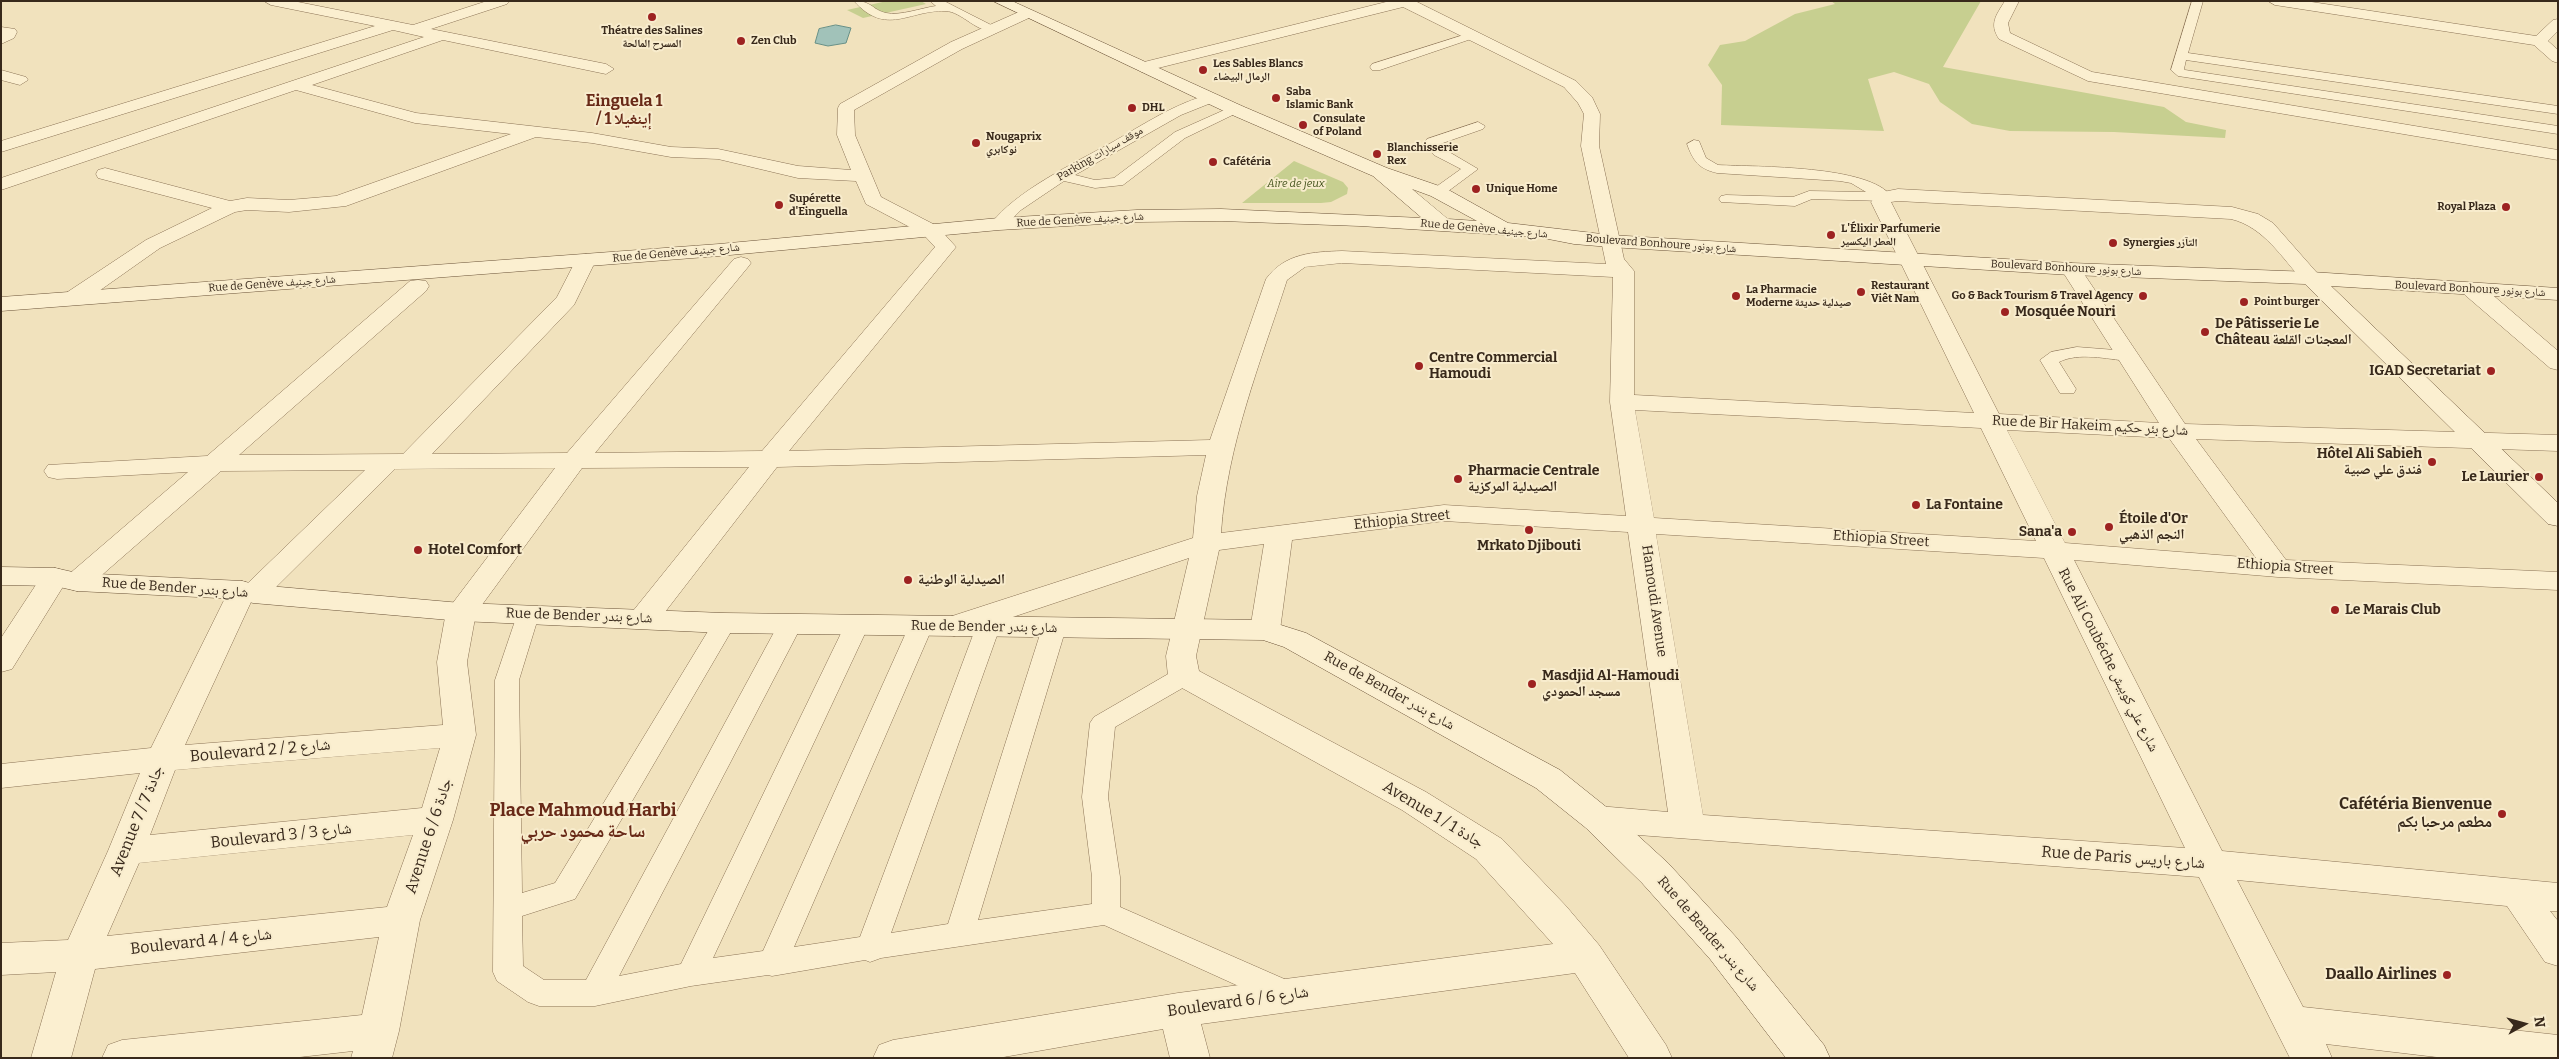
<!DOCTYPE html>
<meta charset="utf-8">
<style>
body{margin:0}
#map{position:relative;width:2559px;height:1059px;overflow:hidden;background:#f1e2bd;font-family:Bitter,serif}
canvas{display:block}
.frame{position:absolute;inset:0;border:2px solid #38291b;pointer-events:none}
.north{position:absolute;left:2499px;top:999px;width:50px;height:50px;-webkit-text-stroke:4px #f8eccd;paint-order:stroke;rotate:83deg;font-size:14px;font-weight:700;line-height:20px;text-align:center;color:#38291b}
.north::after{content:'';display:block;margin:auto;width:18px;height:22px;background:#38291b;clip-path:polygon(50% 0,100% 100%,50% 72%,0 100%)}
</style>
<div id="map">
<canvas width="2559" height="1059"></canvas>
<div class="frame"></div>
<div class="north">N</div>
</div>
<script>
const g = document.querySelector('canvas').getContext('2d');
g.lineJoin = 'round';
function paint(path, color) { g.fillStyle = color; g.fill(path, 'evenodd'); }
function strokePath(path, color, width, dash) { g.strokeStyle = color; g.lineWidth = width; g.lineCap = dash ? 'butt' : 'round'; g.setLineDash(dash || []); g.stroke(path); }
function write(font, color, halo, rows, align = 'center') {
  g.font = font + ' Bitter,"Noto Naskh Arabic",serif'; g.lineWidth = 4; g.setLineDash([]); g.textBaseline = 'middle'; g.strokeStyle = halo; g.fillStyle = color; for (const [text, x, y, turn = 0] of rows) {
    g.save(); g.translate(x, y); g.rotate((+turn || 0) * Math.PI / 180); g.textAlign = isNaN(turn) ? turn : align; if (halo) g.strokeText(text, 0, 0); g.fillText(text, 0, 0); g.restore();
  }
}
paint(new Path2D(`
 M 887,1 L 921,1 L 926,4 L 863,18 L 847,10 Z
 M 1831,1 L 1981,1 L 1943,67 L 2164,107 L 2186,122 L 2226,130 L 2225,138 L 2114,132 L 2010,131 L 1972,124 L 1940,102 L 1929,84 L 1894,72 L 1868,79 L 1884,131 L 1721,125 L 1722,85 L 1708,65 L 1720,45 L 1745,41 L 1795,14 L 1835,4 Z
 M 1294,161 L 1343,182 L 1348,188 L 1347,194 L 1331,202 L 1321,203 L 1242,203 Z`), '#c7cf90');
const water = new Path2D(`
 M 836,25 L 851,28 L 846,43 L 828,46 L 815,43 L 819,29 Z`);
paint(water, '#a1c2b9');
strokePath(water, '#689087', 1);
const lane = new Path2D(`
 M 854,1 C 873,1 872,10 886,13 C 901,16 921,8 936,6 L 930,1 L 944,1 L 997,28 L 995,30 C 978,35 962,11 945,11 C 909,10 886,37 854,1 Z
 M 2192,1 L 2203,1 L 2188,53 L 2558,106 L 2558,114 L 2186,60 L 2184,69 L 2185,70 L 2558,126 L 2558,134 L 2178,76 L 2171,70 Z
 M 1473,32 L 1477,33 L 1477,37 L 1380,70 L 1372,70 L 1370,67 L 1372,64 Z
 M 1211,94 L 1216,95 L 1217,98 L 1216,101 L 1181,115 L 1075,175 L 1095,180 L 1114,178 L 1175,132 L 1231,107 L 1236,106 L 1243,110 L 1185,138 L 1123,185 L 1095,188 L 1064,181 L 1021,210 L 1004,227 L 994,227 L 991,224 C 1014,192 1076,162 1111,143 C 1143,125 1175,103 1211,94 Z
 M 1478,122 L 1485,126 L 1483,129 L 1440,144 L 1444,149 L 1478,169 L 1443,195 L 1433,195 L 1431,192 L 1433,189 L 1461,169 L 1434,155 L 1425,142 L 1427,139 Z
 M 1694,140 L 1699,141 L 1706,158 L 1718,165 C 1757,167 1870,165 1892,197 L 1885,201 L 1812,199 L 1795,206 L 1721,202 L 1719,199 L 1721,196 L 1726,195 L 1793,197 L 1809,191 L 1866,192 L 1851,183 L 1840,181 L 1717,173 C 1699,169 1693,161 1687,144 Z
 M 2077,347 L 2128,351 L 2134,352 L 2137,356 L 2134,360 L 2128,361 C 2107,359 2079,352 2059,362 L 2076,389 L 2074,393 L 2060,393 L 2040,360 L 2051,352 Z
 M 528,608 L 536,610 L 539,615 L 519,680 L 522,893 L 555,883 L 716,618 L 724,616 L 732,618 L 736,623 L 575,899 L 522,916 L 523,966 L 544,980 L 586,980 L 779,623 L 783,618 L 791,616 L 799,618 L 803,623 L 619,976 L 681,964 L 845,625 L 849,620 L 857,618 L 865,620 L 869,625 L 713,958 L 763,951 L 909,626 L 913,621 L 921,619 L 929,621 L 933,626 L 794,947 L 860,937 L 976,627 L 980,622 L 988,620 L 996,622 L 1000,627 L 891,933 L 948,924 L 1042,628 L 1046,623 L 1054,621 L 1062,623 L 1066,628 L 978,920 L 1092,904 L 1092,877 L 1082,797 L 1090,723 L 1094,717 L 1175,670 L 1184,668 L 1193,670 L 1196,676 L 1193,682 L 1115,727 L 1108,797 L 1120,877 L 1120,907 L 1298,985 L 1302,994 L 1298,1003 L 1287,1007 L 1276,1003 L 1104,925 L 881,958 L 870,962 L 865,960 L 772,976 L 768,975 L 691,986 L 595,1006 L 539,1006 L 528,1002 L 497,981 L 493,972 L 495,680 L 517,615 L 520,610 Z`);
const street = new Path2D(`
 M 264,1 L 293,1 L 413,25 L 487,1 L 509,1 L 507,4 L 431,29 L 606,64 L 614,69 L 606,74 L 443,40 L 312,85 L 416,113 L 592,133 L 671,147 L 718,149 L 798,166 L 851,170 L 837,135 L 838,108 L 840,104 L 951,42 L 1021,11 L 1031,11 L 1033,14 L 1031,17 L 962,49 L 854,110 L 855,135 L 881,197 L 937,226 L 956,247 L 789,451 L 1210,440 L 1266,279 C 1285,253 1313,252 1342,251 L 1606,264 L 1581,146 L 1584,114 L 1578,103 L 1564,87 L 1403,7 L 1142,72 L 1134,67 L 1136,64 L 1390,1 L 1415,1 L 1576,81 L 1592,97 L 1600,114 L 1599,146 L 1624,259 L 1634,271 L 1634,395 L 1974,413 L 1871,202 L 1878,193 L 1898,189 L 2232,207 L 2258,214 L 2273,223 L 2318,274 L 2322,278 L 2318,282 L 2311,284 L 2304,282 C 2282,258 2264,227 2231,219 L 1898,201 L 1891,202 L 1999,414 L 2159,423 L 2061,269 L 2064,265 L 2071,263 L 2078,265 L 2185,424 L 2558,435 L 2558,451 L 2196,439 L 2286,560 L 2558,572 L 2558,590 L 2278,577 L 2074,560 L 2222,851 L 2558,883 L 2558,911 L 2550,911 L 2558,921 L 2558,966 L 2545,962 L 2507,906 L 2237,880 L 2303,1007 L 2558,1035 L 2558,1058 L 2445,1058 L 2326,1044 L 2332,1058 L 2290,1058 L 2199,877 L 1598,832 L 1586,828 L 1581,819 L 1586,810 L 1598,806 L 1668,812 L 1628,532 L 1444,521 L 1292,540 L 1280,630 L 1276,637 L 1265,640 L 1254,637 L 1250,630 L 1264,544 L 1219,550 L 1196,656 L 1199,671 L 1426,792 L 1502,839 L 1566,906 L 1599,945 L 1666,1045 L 1672,1058 L 1629,1058 L 1575,973 L 1201,1024 L 1210,1058 L 1170,1058 L 1163,1029 L 998,1058 L 873,1058 L 879,1045 L 893,1040 L 1178,993 L 1553,944 L 1476,859 L 1402,810 L 1173,683 L 1168,676 L 1166,656 L 1189,558 L 965,633 L 954,636 L 943,633 L 939,626 L 943,619 L 1193,538 L 1197,496 L 1206,455 L 777,467 L 655,625 L 644,627 L 633,625 L 629,618 L 633,611 L 749,467 L 582,468 L 476,613 L 467,662 L 476,735 L 453,820 L 420,920 L 399,1031 L 392,1058 L 351,1058 L 353,1051 L 291,1058 L 102,1058 L 108,1045 L 122,1040 L 362,1015 L 379,937 L 95,969 L 71,1058 L 31,1058 L 56,972 L 1,975 L 1,943 L 68,940 L 108,851 L 140,773 L 1,788 L 1,764 L 151,748 L 232,584 L 242,581 L 248,583 L 365,470 L 221,471 L 87,588 L 77,591 L 67,588 L 64,585 L 12,669 L 1,672 L 1,638 L 45,571 L 55,568 L 65,571 L 68,575 L 188,472 L 57,479 L 48,477 L 44,471 L 48,465 L 207,456 L 410,281 L 418,280 L 426,281 L 429,286 L 426,291 L 239,455 L 403,454 L 557,297 L 576,260 L 579,256 L 586,254 L 593,256 L 596,260 L 574,305 L 432,454 L 567,453 L 734,259 L 741,257 L 748,259 L 751,263 L 748,267 L 595,453 L 762,451 L 935,247 L 923,234 L 866,204 L 856,181 L 798,178 L 718,159 L 671,157 L 592,143 L 536,137 L 346,206 L 289,212 L 247,210 L 235,212 L 160,248 L 82,303 L 74,304 L 66,303 L 63,298 L 66,293 L 146,240 L 212,208 L 98,178 L 96,174 L 98,170 L 105,168 L 230,201 L 247,198 L 289,200 L 336,196 L 511,134 L 415,123 L 296,90 L 1,190 L 1,178 L 424,37 L 393,30 L 1,152 L 1,141 L 375,26 L 271,5 ZM 1342,263 L 1613,277 L 1610,402 L 1626,516 L 1444,505 L 1221,533 C 1227,445 1260,364 1287,280 L 1305,267 ZM 1635,410 L 1981,428 L 2036,541 L 1654,518 ZM 2007,430 L 2169,438 L 2256,558 L 2065,543 ZM 555,468 L 446,612 L 437,662 L 443,725 L 185,745 L 251,602 L 263,600 L 395,469 ZM 1656,534 L 2044,558 L 2185,848 L 1703,815 ZM 440,748 L 422,808 L 150,835 L 175,770 ZM 413,835 L 387,907 L 107,936 L 139,863 Z
 M 2005,1 L 2019,1 L 2008,23 L 2010,33 L 2092,72 L 2558,150 L 2558,160 L 2088,81 L 1999,39 C 1989,24 1996,15 2005,1 Z
 M 2268,1 L 2305,1 L 2536,36 L 2553,20 L 2558,19 L 2558,31 L 2548,41 L 2558,50 L 2558,63 L 2552,61 L 2534,45 L 2275,5 Z
 M 1,27 L 15,29 L 17,32 L 14,38 L 1,44 Z
 M 1,70 L 26,77 L 28,80 L 20,85 L 1,80 Z
 M 2473,284 L 2481,285 L 2558,351 L 2558,370 L 2550,368 L 2465,295 L 2462,290 L 2465,285 Z`);
const secondary = new Path2D(`
 M 993,1 L 1012,1 L 1242,106 L 1387,168 L 1445,188 L 1508,223 L 1610,235 L 2071,263 L 2311,272 L 2558,288 L 2558,300 L 2331,286 L 2558,503 L 2558,526 L 2548,524 L 2305,284 L 2071,275 L 1610,247 L 1574,244 L 1538,237 L 1360,226 L 1221,221 L 1137,222 L 999,230 L 719,256 L 1,311 L 1,297 L 719,244 L 999,218 L 1137,210 L 1221,209 L 1422,218 L 1373,176 L 1230,114 ZM 1412,189 L 1431,196 L 1477,221 L 1448,219 Z
 M 1,567 L 55,568 L 77,573 L 242,581 L 257,585 L 461,603 L 724,613 L 1265,620 L 1306,633 L 1560,770 L 1610,810 L 1668,863 L 1736,937 L 1824,1045 L 1830,1058 L 1786,1058 L 1710,959 L 1642,883 L 1586,828 L 1536,788 L 1284,647 L 1263,640 L 724,633 L 461,621 L 253,603 L 238,599 L 77,591 L 55,586 L 1,585 Z`);
strokePath(lane, '#8a7255', 1);
strokePath(street, '#8a7255', 1);
strokePath(secondary, '#6b5338', 1);
paint(lane, '#fbefd0');
paint(street, '#fbefd0');
paint(secondary, '#fbefd0');
for (const [x, y, r, color] of [
 [652,17,5,"#9d2221"],
 [741,41,5,"#9d2221"],
 [1203,70,5,"#9d2221"],
 [1276,98,5,"#9d2221"],
 [1132,108,5,"#9d2221"],
 [1303,125,5,"#9d2221"],
 [976,143,5,"#9d2221"],
 [1377,154,5,"#9d2221"],
 [1213,162,5,"#9d2221"],
 [1476,189,5,"#9d2221"],
 [779,205,5,"#9d2221"],
 [2506,207,5,"#9d2221"],
 [1831,235,5,"#9d2221"],
 [2113,243,5,"#9d2221"],
 [1861,292,5,"#9d2221"],
 [1736,296,5,"#9d2221"],
 [2143,296,5,"#9d2221"],
 [2244,302,5,"#9d2221"],
 [2005,312,5,"#9d2221"],
 [2205,332,5,"#9d2221"],
 [1419,366,5,"#9d2221"],
 [2491,371,5,"#9d2221"],
 [2432,462,5,"#9d2221"],
 [2539,477,5,"#9d2221"],
 [1458,479,5,"#9d2221"],
 [1916,505,5,"#9d2221"],
 [2109,527,5,"#9d2221"],
 [1529,530,5,"#9d2221"],
 [2072,532,5,"#9d2221"],
 [418,550,5,"#9d2221"],
 [908,580,5,"#9d2221"],
 [2335,610,5,"#9d2221"],
 [1532,684,5,"#9d2221"],
 [2502,814,5,"#9d2221"],
 [2447,975,5,"#9d2221"]
]) { const dot = new Path2D(); dot.arc(x, y, r, 0, 2 * Math.PI); g.fillStyle = color; g.fill(dot); strokePath(dot, '#f8eccd', 2); }
write('bold 11px', '#38291b', '#f8eccd', [
 ["Théatre des Salines",652,31,"center"],
 ["المسرح المالحة",652,44,"center"],
 ["Zen Club",751,41],
 ["Les Sables Blancs",1213,64],
 ["الرمال البيضاء",1213,77],
 ["Saba",1286,92],
 ["Islamic Bank",1286,105],
 ["DHL",1142,108],
 ["Consulate",1313,119],
 ["of Poland",1313,132],
 ["Nougaprix",986,137],
 ["نوكابري",986,150],
 ["Blanchisserie",1387,148],
 ["Rex",1387,161],
 ["Cafétéria",1223,162],
 ["Unique Home",1486,189],
 ["Supérette",789,199],
 ["d'Einguella",789,212],
 ["Royal Plaza",2496,207,"right"],
 ["L'Élixir Parfumerie",1841,229],
 ["العطر اليكسير",1841,242],
 ["Synergies التآزر",2123,243],
 ["Restaurant",1871,286],
 ["Viêt Nam",1871,299],
 ["La Pharmacie",1746,290],
 ["Moderne صيدلية حديثة",1746,303],
 ["Go & Back Tourism & Travel Agency",2133,296,"right"],
 ["Point burger",2254,302]
], 'left');
write('11px', '#38291b', '#f8eccd', [
 ["Parking موقف سيارات",1100,154,-30],
 ["Rue de Genève شارع جينيف",1080,220,-3],
 ["Rue de Genève شارع جينيف",1484,229,5],
 ["Boulevard Bonhoure شارع بونور",1661,244,4],
 ["Rue de Genève شارع جينيف",676,253,-5],
 ["Boulevard Bonhoure شارع بونور",2066,268,3],
 ["Rue de Genève شارع جينيف",272,284,-4],
 ["Boulevard Bonhoure شارع بونور",2470,289,3]
]);
write('italic 11px', '#475620', '#f8eccd', [
 ["Aire de jeux",1296,184]
]);
write('bold 14px', '#38291b', '#f8eccd', [
 ["Mosquée Nouri",2015,312],
 ["De Pâtisserie Le",2215,324],
 ["Château المعجنات القلعة",2215,340],
 ["Centre Commercial",1429,358],
 ["Hamoudi",1429,374],
 ["IGAD Secretariat",2481,371,"right"],
 ["Hôtel Ali Sabieh",2422,454,"right"],
 ["فندق علي صبية",2422,470,"right"],
 ["Pharmacie Centrale",1468,471],
 ["الصيدلية المركزية",1468,487],
 ["Le Laurier",2529,477,"right"],
 ["La Fontaine",1926,505],
 ["Étoile d'Or",2119,519],
 ["النجم الذهبي",2119,535],
 ["Sana'a",2062,532,"right"],
 ["Mrkato Djibouti",1529,546,"center"],
 ["Hotel Comfort",428,550],
 ["الصيدلية الوطنية",918,580],
 ["Le Marais Club",2345,610],
 ["Masdjid Al-Hamoudi",1542,676],
 ["مسجد الحمودي",1542,692]
], 'left');
write('14px', '#38291b', '#f8eccd', [
 ["Rue de Bir Hakeim شارع بئر حكيم",2090,426,3],
 ["Ethiopia Street",1402,520,-6],
 ["Ethiopia Street",1881,539,4],
 ["Ethiopia Street",2285,567,4],
 ["Rue de Bender شارع بندر",175,588,4],
 ["Hamoudi Avenue",1654,601,82],
 ["Rue de Bender شارع بندر",579,616,2],
 ["Rue de Bender شارع بندر",984,627,1],
 ["Rue Ali Coubéche شارع علي كوبيش",2108,660,63],
 ["Rue de Bender شارع بندر",1389,691,29],
 ["Rue de Bender شارع بندر",1708,934,49]
]);
write('bold 16px', '#682917', '#f8eccd', [
 ["Einguela 1",624,102],
 ["/ إينغيلا 1",624,120]
]);
write('16px', '#38291b', '#f8eccd', [
 ["Boulevard 2 / شارع 2",260,751,-5],
 ["Avenue 1 / جادة 1",1433,815,31],
 ["Avenue 7 / جادة 7",137,821,-68],
 ["Boulevard 3 / شارع 3",281,836,-6],
 ["Avenue 6 / جادة 6",429,836,-72],
 ["Rue de Paris شارع باريس",2123,858,4],
 ["Boulevard 4 / شارع 4",201,942,-6],
 ["Boulevard 6 / شارع 6",1238,1002,-8]
]);
write('bold 16px', '#38291b', '#f8eccd', [
 ["Cafétéria Bienvenue",2492,805],
 ["مطعم مرحبا بكم",2492,823],
 ["Daallo Airlines",2437,975]
], 'right');
write('bold 18px', '#682917', '#f8eccd', [
 ["Place Mahmoud Harbi",583,811],
 ["ساحة محمود حربي",583,832]
]);
</script>
